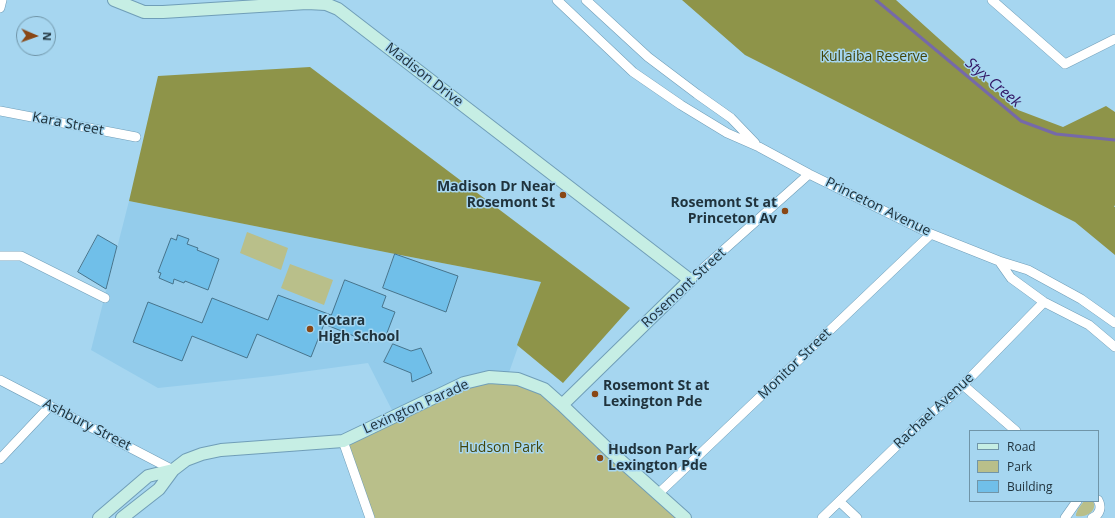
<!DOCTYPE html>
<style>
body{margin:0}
#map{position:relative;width:1115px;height:518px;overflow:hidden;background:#a6d6f0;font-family:"Open Sans",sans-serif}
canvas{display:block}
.legend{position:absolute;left:969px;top:430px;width:130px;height:72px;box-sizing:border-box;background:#a6d6f0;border:1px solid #7095a8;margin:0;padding:5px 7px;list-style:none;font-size:12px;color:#20333d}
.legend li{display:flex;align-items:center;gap:8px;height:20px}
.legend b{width:20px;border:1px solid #7095a8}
.north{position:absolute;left:16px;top:16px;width:40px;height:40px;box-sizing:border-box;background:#a6d6f0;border:1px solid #7095a8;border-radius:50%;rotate:92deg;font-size:11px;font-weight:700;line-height:16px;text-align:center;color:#20333d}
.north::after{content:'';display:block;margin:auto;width:14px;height:18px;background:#894715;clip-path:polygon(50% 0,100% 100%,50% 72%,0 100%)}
</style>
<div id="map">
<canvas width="1115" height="518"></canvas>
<ul class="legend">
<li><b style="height:5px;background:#c6eee4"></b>Road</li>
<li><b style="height:11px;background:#b9bf8a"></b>Park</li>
<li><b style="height:11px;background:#70bfe9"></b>Building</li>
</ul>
<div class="north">N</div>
</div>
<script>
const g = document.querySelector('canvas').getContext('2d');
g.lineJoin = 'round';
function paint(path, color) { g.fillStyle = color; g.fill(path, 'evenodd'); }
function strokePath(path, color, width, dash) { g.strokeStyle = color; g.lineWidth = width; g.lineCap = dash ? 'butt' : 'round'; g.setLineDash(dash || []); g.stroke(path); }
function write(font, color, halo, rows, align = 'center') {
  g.font = font + ' "Open Sans",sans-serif'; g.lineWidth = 3; g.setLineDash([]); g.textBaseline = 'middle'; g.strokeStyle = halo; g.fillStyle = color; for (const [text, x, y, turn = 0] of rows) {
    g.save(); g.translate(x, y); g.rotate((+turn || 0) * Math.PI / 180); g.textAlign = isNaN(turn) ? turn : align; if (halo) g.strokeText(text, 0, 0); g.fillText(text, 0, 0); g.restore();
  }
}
paint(new Path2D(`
 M 129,201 L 395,254 L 541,282 L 507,378 L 395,416 L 368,363 L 272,376 L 158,388 L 91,350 Z`), '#94cceb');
paint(new Path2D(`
 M 247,232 L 288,248 L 281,270 L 240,253 Z
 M 290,264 L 333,280 L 324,305 L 281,288 Z
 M 489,377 L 544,389 L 685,518 L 375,518 L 343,441 Z
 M 1084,501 L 1093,501 C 1098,511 1086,518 1076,516 L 1076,514 L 1078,509 Z`), '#b9bf8a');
paint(new Path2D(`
 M 682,0 L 896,0 L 1018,110 L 1063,127 L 1106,106 L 1115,112 L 1115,205 L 1114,207 L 1115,207 L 1115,255 L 1075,222 L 745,55 Z
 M 310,67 L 630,308 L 563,383 L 517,345 L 541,282 L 395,254 L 129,201 L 158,76 Z`), '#8e9449');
strokePath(new Path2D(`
 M 876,0 L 1021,121 L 1056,134 L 1115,140`), '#7669a9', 3);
const building = new Path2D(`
 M 98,235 L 117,246 L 106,289 L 78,272 Z
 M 178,235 L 189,239 L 187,244 L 198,248 L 197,250 L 219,259 L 208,290 L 185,281 L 184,283 L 174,279 L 173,284 L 159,278 L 161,273 L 158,272 L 171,238 L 176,240 Z
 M 395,254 L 458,276 L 446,312 L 383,288 Z
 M 345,280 L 386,296 L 382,307 L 395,312 L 385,338 L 372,333 L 369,342 L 324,324 L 311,357 L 257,334 L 247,358 L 192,336 L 182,361 L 133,342 L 148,302 L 202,323 L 212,298 L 268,320 L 278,295 L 331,315 Z
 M 393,344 L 411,351 L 421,348 L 432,373 L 412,382 L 411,373 L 384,362 Z`);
paint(building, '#70bfe9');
strokePath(building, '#47748c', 1);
const street = new Path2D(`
 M 557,0 L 633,72 L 681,105 L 727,133 L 759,147 L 809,174 L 931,234 L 999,261 L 1028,270 L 1081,299 L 1115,323
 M 586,0 L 648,57 L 697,94 L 731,118 L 755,143
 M 992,0 L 1065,64 L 1115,39
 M 0,8 L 2,0
 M 0,111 L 136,137
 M 0,256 L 21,256 L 105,298
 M 999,261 L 1011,278 L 1044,302 L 1089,325 L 1115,347
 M 690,280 L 809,174
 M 0,380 L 173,470
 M 963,385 L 1016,431
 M 343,441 L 370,518
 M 0,459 L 50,406
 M 658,494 L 931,234
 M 840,502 L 857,518
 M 822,518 L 911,432 L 963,385 L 1044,302
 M 1065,518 L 1077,501
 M 1092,518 C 1100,515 1102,507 1098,500`);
const secondary = new Path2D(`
 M 114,0 L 144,12 L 163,12 L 307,3 L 326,4 L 338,9 L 690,280 L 562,405
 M 99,518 L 148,476 L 173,470
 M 122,518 L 159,489 L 173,470 L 186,460 L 202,454 L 221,450 L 343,441 L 464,383 L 489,377 L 518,379 L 544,389 L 562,405 L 610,451 L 685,518`);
strokePath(street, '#709eb8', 10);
strokePath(secondary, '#709eb8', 14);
strokePath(street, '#fff', 9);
strokePath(secondary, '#c6eee4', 12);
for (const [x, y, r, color] of [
 [563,195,4,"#894715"],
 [785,211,4,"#894715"],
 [310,329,4,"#894715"],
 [595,394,4,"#894715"],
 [600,458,4,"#894715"]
]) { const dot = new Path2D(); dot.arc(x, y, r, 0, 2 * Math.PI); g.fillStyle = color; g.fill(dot); strokePath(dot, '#a6d6f0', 1.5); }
write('14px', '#42450a', '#a6d6f0', [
 ["Kullaiba Reserve",874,57],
 ["Hudson Park",501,448]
]);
write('14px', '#20333d', '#a6d6f0', [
 ["Madison Drive",424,75,38],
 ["Kara Street",68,124,11],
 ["Princeton Avenue",878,207,26],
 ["Rosemont Street",684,288,-43],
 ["Monitor Street",795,364,-44],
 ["Lexington Parade",416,407,-24],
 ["Rachael Avenue",934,411,-43],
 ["Ashbury Street",87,425,27]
]);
write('bold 14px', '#20333d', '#a6d6f0', [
 ["Madison Dr Near",555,187,"right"],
 ["Rosemont St",555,203,"right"],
 ["Rosemont St at",777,203,"right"],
 ["Princeton Av",777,219,"right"],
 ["Kotara",318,321],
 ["High School",318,337],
 ["Rosemont St at",603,386],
 ["Lexington Pde",603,402],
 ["Hudson Park,",608,450],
 ["Lexington Pde",608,466]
], 'left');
write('italic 15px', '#301463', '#a6d6f0', [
 ["Styx Creek",993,83,40]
]);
</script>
